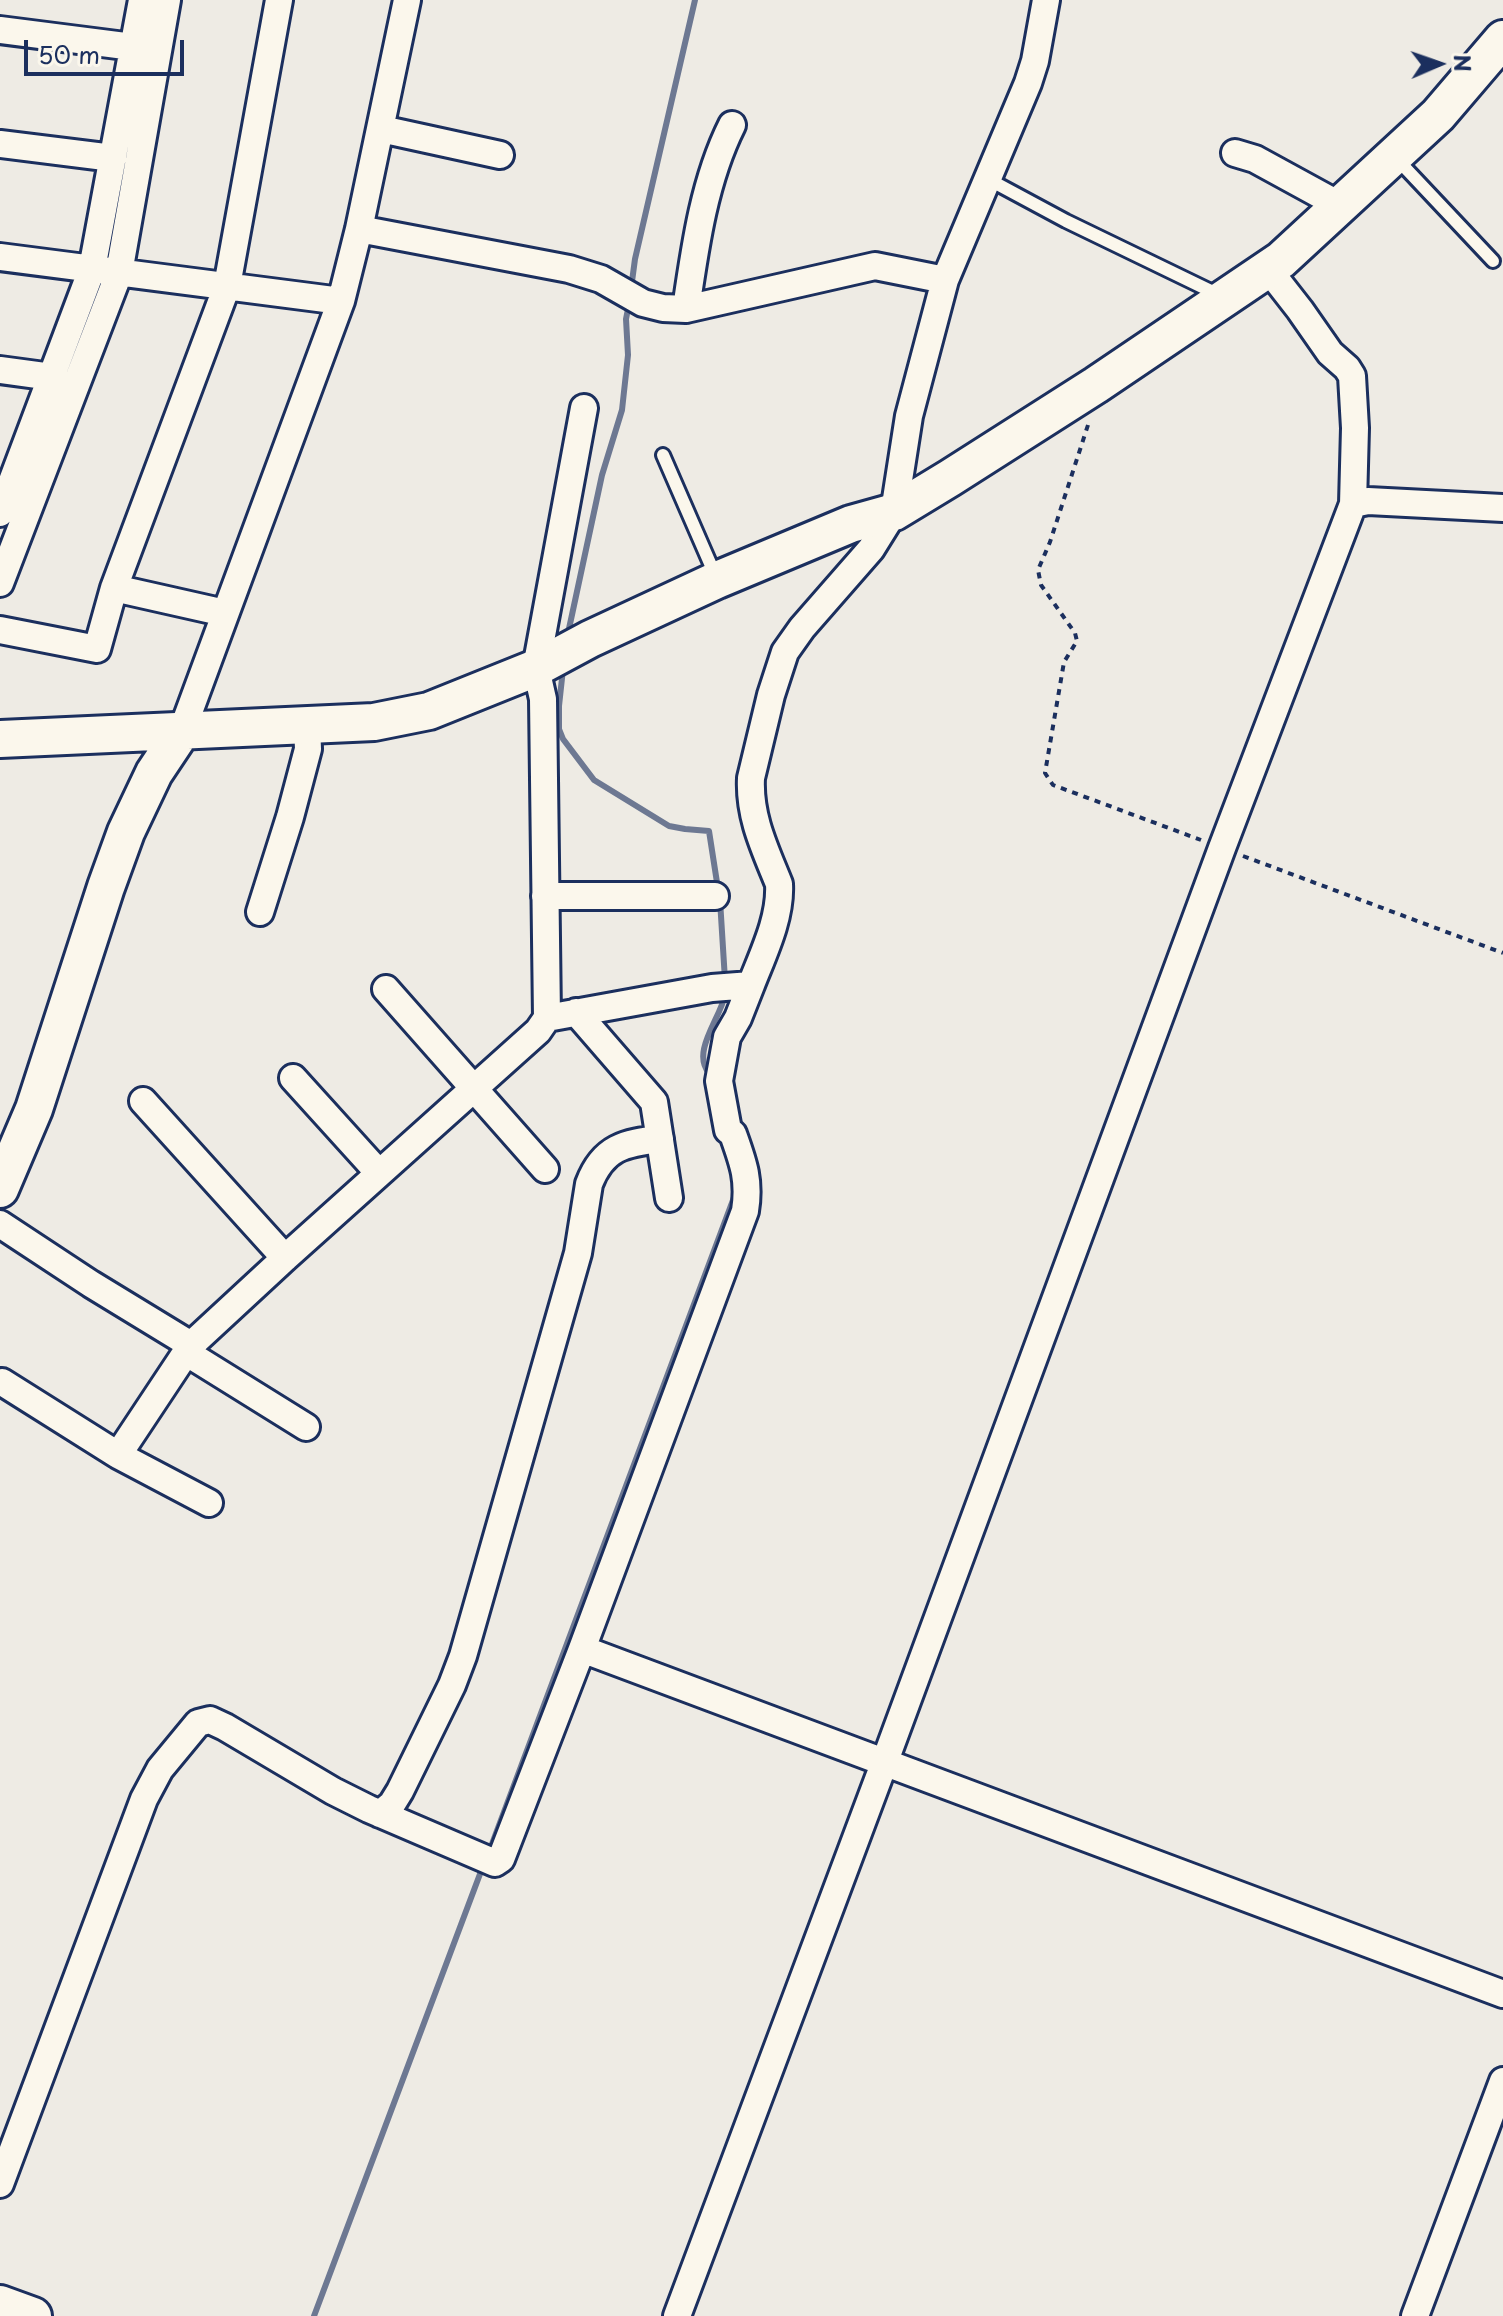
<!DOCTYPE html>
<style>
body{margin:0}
#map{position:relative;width:1503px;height:2316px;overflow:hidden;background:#eeebe4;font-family:"Playpen Sans",sans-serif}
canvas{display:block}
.north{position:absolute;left:1399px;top:24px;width:80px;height:80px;-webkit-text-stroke:6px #fbf7ec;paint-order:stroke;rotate:88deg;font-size:22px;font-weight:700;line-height:32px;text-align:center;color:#1b2f5e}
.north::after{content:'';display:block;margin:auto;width:28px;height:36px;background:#1b2f5e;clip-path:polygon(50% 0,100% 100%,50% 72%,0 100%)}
.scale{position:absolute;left:24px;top:40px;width:160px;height:36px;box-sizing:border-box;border:4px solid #1b2f5e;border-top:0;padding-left:10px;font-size:24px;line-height:28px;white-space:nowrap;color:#1b2f5e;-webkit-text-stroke:6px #fbf7ec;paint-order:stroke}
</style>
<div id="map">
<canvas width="1503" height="2316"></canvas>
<div class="north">N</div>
<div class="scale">50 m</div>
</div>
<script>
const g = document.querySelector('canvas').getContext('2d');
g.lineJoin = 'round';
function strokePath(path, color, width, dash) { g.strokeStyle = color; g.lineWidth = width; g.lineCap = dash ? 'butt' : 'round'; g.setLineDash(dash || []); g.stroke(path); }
strokePath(new Path2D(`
 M 631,289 L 635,259 L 695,0
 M 567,638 L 602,475 L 622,410 L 628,355 L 626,319 L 629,304
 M 563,669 L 559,706 L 559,729 L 563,739 L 594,780 L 669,826 L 685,829 L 709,831 L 718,889
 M 720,900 L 725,980
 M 709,1073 C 691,1052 720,1019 725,995
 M 489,1852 L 736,1192
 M 314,2316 L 483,1866`), '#6d7892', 6);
const lane = new Path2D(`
 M 1396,158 L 1493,261
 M 986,178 L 1066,221 L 1219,295
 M 663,455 L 716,577`);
const street = new Path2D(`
 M 0,30 L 133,47
 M 732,125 C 704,181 695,247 686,309 L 875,266 L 945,280
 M 381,129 L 500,155
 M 0,144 L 113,158
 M 1235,153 L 1255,159 L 1341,206
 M 359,229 L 569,269 L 601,279 L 643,303 L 663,308 L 686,309
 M 0,257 L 341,301
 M 0,370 L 52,377
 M 1353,504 L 1368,501 L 1503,508
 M 0,513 L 92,269 L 142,0
 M 0,583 L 119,273 L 167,0
 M 114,588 L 225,613
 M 0,630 L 97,649 L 114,588 L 227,286 L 279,0
 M 182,731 L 341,301 L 359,229 L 407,0
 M 545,896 L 715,896
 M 260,912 L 290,817 L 308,749 L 307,725
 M 751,985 C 763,954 781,918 779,884 C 765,849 749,817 751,778 L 771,695 L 785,652 L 802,628 L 871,549 L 894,512 L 909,416 L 945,280 L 1028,83 L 1035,61 L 1046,0
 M 386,989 L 545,1169
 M 576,1012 L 654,1102 L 669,1198
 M 293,1078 L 379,1173
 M 143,1101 L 285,1258
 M 0,1224 L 91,1284 L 191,1345 L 285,1258 L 538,1031 L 547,1018 L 543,699 L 536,668 L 584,408
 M 191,1345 L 118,1455 L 209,1503
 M 187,1353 L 306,1427
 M 2,1382 L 118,1455
 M 582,1649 L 1503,1994
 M 380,1814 L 392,1804 L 400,1791 L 452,1685 L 463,1656 L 578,1253 L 589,1184 C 603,1147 625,1143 660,1139
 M 0,2184 L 144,1799 L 160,1769 L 198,1723 L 210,1720 L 225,1727 L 333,1791 L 369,1809 L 495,1863 L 501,1859 L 582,1649 L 745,1211 C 750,1180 743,1162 733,1134 L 728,1130 L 719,1081 L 727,1037 L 738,1018 L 751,985 L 712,988 L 547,1018
 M 677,2316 L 885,1761 L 1222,848 L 1353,504 L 1355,428 L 1352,376 L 1347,368 L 1330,353 L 1300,310 L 1268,269
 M 1415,2316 L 1503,2081`);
const secondary = new Path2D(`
 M 0,739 L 374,722 L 429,711 L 536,668 L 590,639 L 717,580 L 851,524 L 894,512 L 950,478 L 1096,385 L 1281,260 L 1438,115 L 1503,39
 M 0,1189 L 34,1109 L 106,887 L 126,832 L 154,773 L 182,731
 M 0,2304 L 33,2316`);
strokePath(lane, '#1b2f5e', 18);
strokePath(street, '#1b2f5e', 32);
strokePath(secondary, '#1b2f5e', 42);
strokePath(new Path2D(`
 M 1088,425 L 1050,542 L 1038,570 L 1041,585 L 1075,633 L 1077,641 L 1064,662 L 1045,773 L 1053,785 L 1201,840
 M 1243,856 L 1503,953`), '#1b2f5e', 4, [6, 6]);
strokePath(lane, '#fbf7ec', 12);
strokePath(street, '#fbf7ec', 26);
strokePath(secondary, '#fbf7ec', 36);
</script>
